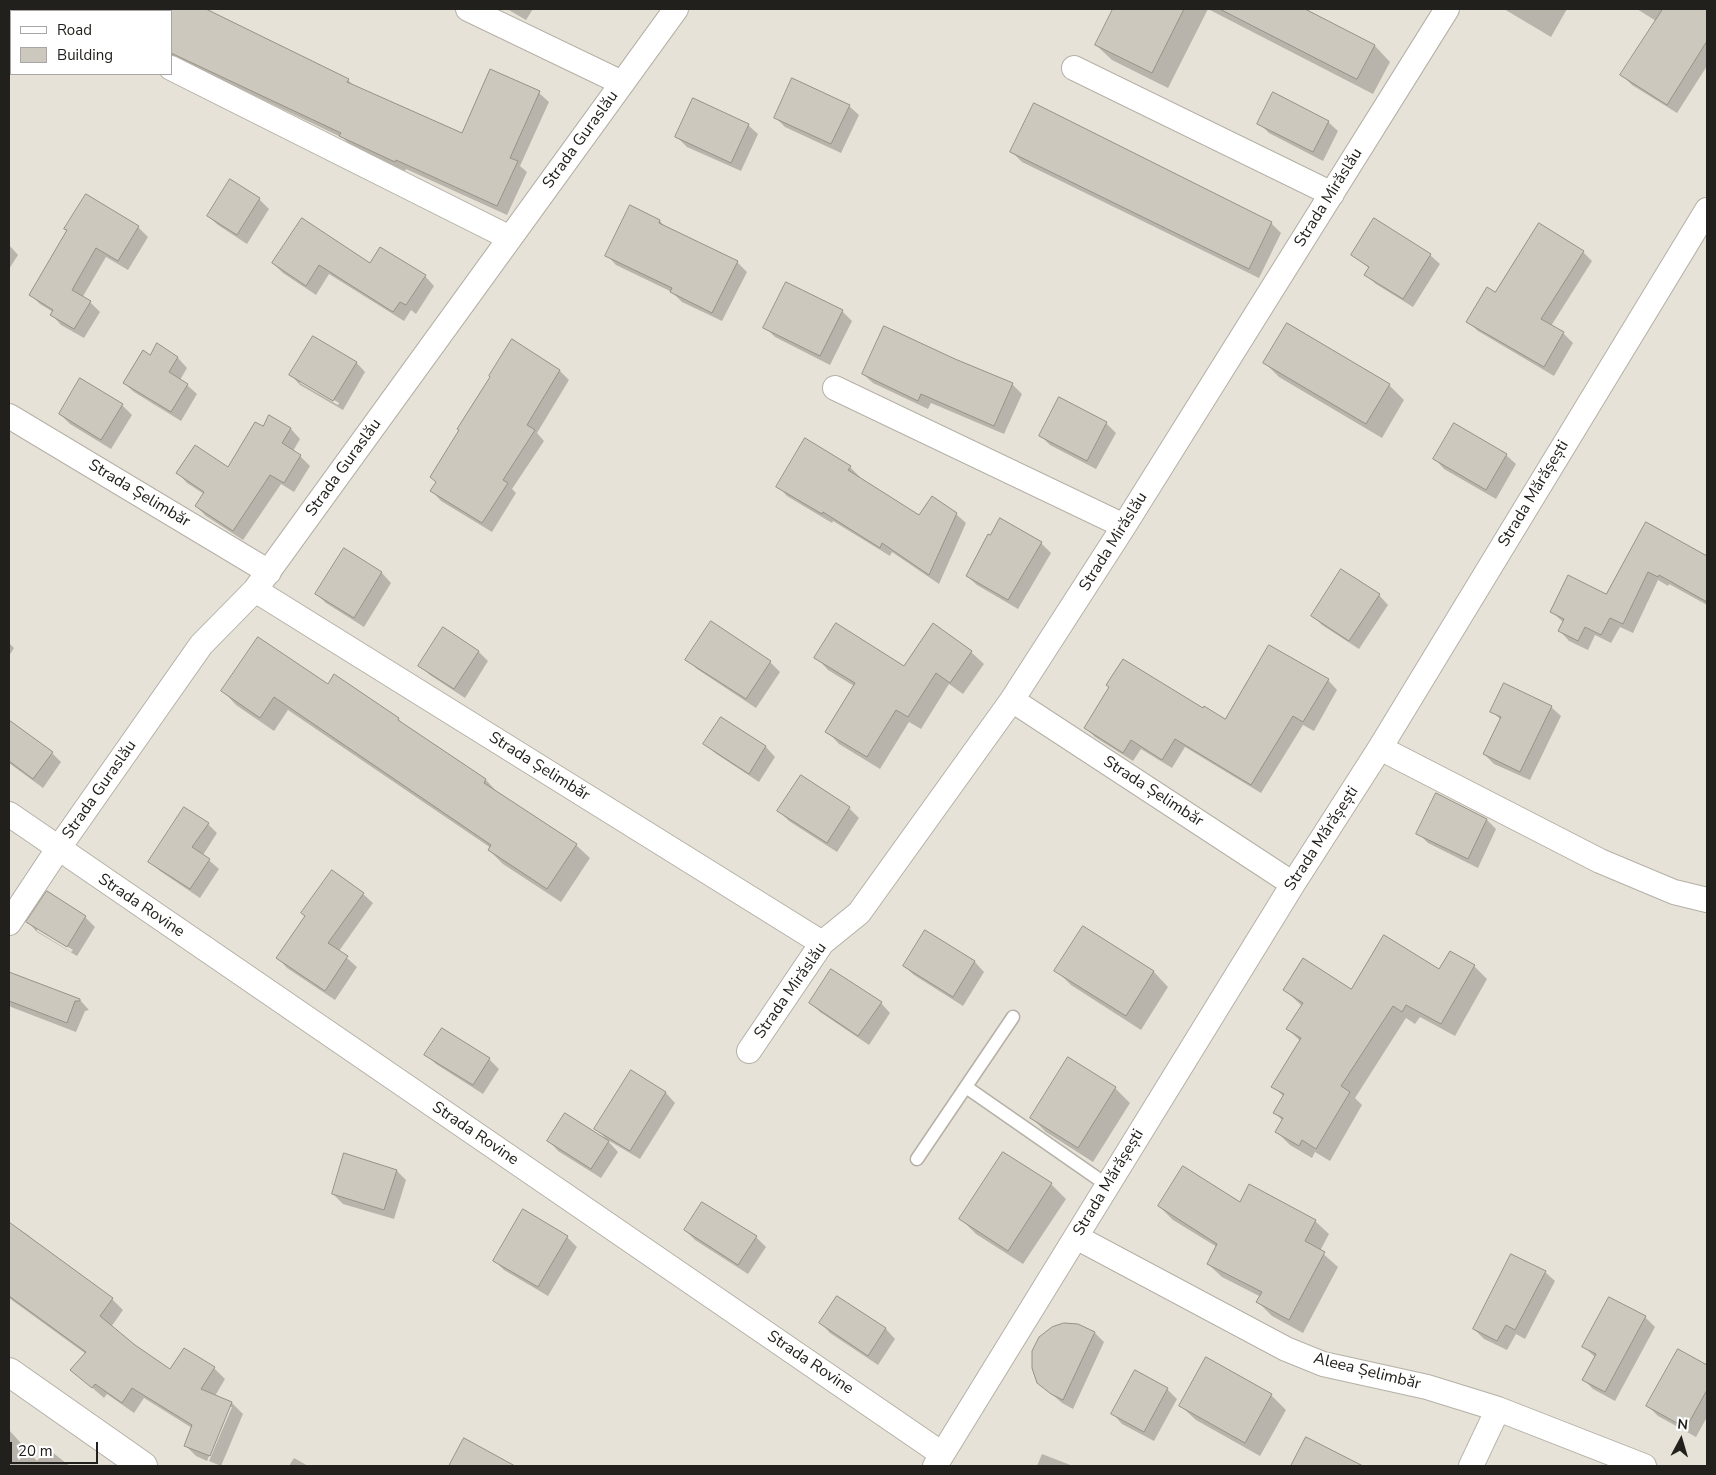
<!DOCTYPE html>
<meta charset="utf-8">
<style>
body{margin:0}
#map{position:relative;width:1716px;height:1475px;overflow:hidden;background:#e7e2d7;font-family:"Nunito Sans",sans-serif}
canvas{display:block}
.frame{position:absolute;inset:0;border:10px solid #22201c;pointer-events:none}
.legend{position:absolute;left:10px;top:10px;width:162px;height:65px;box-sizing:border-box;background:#fff;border:1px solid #a7a6a4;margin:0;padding:6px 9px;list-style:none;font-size:15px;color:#22201c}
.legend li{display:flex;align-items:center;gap:10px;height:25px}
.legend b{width:25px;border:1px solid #a7a6a4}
.north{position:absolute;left:1656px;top:1415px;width:50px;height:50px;-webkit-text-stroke:4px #fff;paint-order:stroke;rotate:6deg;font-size:14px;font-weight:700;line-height:20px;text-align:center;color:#22201c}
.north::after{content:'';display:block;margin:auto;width:18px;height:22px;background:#22201c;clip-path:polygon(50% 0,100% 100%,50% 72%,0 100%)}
.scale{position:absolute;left:10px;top:1442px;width:88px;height:22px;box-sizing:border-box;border:2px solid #22201c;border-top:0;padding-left:6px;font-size:15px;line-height:18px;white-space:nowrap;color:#22201c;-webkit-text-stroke:4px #fff;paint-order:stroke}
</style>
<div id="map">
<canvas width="1716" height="1475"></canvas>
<div class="frame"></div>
<ul class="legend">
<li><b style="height:6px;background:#fff"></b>Road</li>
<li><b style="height:14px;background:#cdc8bd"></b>Building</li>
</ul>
<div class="north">N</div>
<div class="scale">20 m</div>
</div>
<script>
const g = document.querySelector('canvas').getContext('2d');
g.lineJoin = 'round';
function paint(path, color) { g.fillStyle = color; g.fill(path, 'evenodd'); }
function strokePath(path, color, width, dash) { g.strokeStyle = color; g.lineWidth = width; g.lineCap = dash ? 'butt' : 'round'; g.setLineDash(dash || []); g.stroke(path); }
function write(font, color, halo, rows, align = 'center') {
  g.font = font + ' "Nunito Sans",sans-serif'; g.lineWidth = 4; g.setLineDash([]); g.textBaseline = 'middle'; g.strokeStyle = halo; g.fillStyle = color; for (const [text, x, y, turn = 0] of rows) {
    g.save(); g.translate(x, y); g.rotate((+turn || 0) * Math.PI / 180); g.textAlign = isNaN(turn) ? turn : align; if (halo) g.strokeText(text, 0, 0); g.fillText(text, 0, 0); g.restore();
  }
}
paint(new Path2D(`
 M 93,9 L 201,9 L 348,80 L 355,87 L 462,135 L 539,93 L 549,102 L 520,166 L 527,172 L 507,215 L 406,169 L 405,171 L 351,146 L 343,138 L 171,56 L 171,11 L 91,11 Z
 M 507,9 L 533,9 L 526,20 Z
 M 1114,9 L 1302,9 L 1375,46 L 1390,62 L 1373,94 L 1208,9 L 1168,88 L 1112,60 L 1096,45 Z
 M 1504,9 L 1567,9 L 1551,37 Z
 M 1637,9 L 1707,9 L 1707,66 L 1677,113 L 1632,85 L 1622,75 L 1656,21 Z
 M 849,106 L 859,115 L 841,153 L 785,127 L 775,117 Z
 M 1328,122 L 1338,131 L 1323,161 L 1269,133 L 1259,123 Z
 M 748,125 L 758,134 L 741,171 L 687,147 L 677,137 Z
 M 1012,152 L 1271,223 L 1281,233 L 1259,278 L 1022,162 Z
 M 86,195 L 138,227 L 148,237 L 128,270 L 106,257 L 82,298 L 90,302 L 100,312 L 84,338 L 61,325 L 52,315 L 53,312 L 40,304 L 30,294 L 68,231 Z
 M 259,199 L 269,209 L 247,244 L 218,225 L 208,216 Z
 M 631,207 L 660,221 L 667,229 L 737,262 L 747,272 L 722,321 L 682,302 L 672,292 L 616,265 L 607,255 Z
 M 9,245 L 18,255 L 9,269 Z
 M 1583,252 L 1592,261 L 1551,326 L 1563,333 L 1573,343 L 1554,376 L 1478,331 L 1468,322 L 1495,294 Z
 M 1353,255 L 1430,255 L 1440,264 L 1413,307 L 1376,284 L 1366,275 L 1370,269 Z
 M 273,263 L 370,264 L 425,276 L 434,286 L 416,314 L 411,310 L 404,321 L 329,274 L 316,295 L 283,273 Z
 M 787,284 L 842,311 L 852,321 L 830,365 L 775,337 L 765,327 Z
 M 1287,325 L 1389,385 L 1404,400 L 1382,438 L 1279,377 L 1264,362 Z
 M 512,341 L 560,371 L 569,380 L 537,433 L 544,441 L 512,489 L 516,493 L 492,532 L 441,501 L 432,491 Z
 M 157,345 L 178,358 L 187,368 L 180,380 L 187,385 L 197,394 L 181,421 L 134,392 L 124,383 L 150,357 Z
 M 954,360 L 1012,384 L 1022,394 L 1004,434 L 931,403 L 928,409 L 873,383 L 863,374 Z
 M 356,362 L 365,372 L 343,410 L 300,385 L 291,375 ZM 300,380 L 339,403 L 338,405 L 300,383 Z
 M 122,405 L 132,415 L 111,449 L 70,424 L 60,414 Z
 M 270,417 L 291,429 L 300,439 L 293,451 L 300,456 L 310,466 L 294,492 L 281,484 L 243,540 L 206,516 L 196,506 L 204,494 L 187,483 L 178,473 L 228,469 L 263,428 Z
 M 1106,423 L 1116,433 L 1096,469 L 1050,445 L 1040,435 Z
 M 1506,455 L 1516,464 L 1496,499 L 1444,469 L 1435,459 Z
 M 850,467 L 860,477 L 859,478 L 919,516 L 956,514 L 966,523 L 939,584 L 892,552 L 890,556 L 833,521 L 832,523 L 787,496 L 778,486 Z
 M 1001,520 L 1041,543 L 1051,553 L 1018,609 L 977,585 L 967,576 Z
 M 1647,524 L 1707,557 L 1707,605 L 1669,584 L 1668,586 L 1658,580 L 1633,633 L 1620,627 L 1611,643 L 1595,635 L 1588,650 L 1569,641 L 1560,631 L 1564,623 L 1551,611 L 1606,595 Z
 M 344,550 L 382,573 L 391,583 L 364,627 L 326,603 L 317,594 Z
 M 1379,595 L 1388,605 L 1359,649 L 1322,625 L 1312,615 Z
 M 9,643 L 14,648 L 9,656 Z
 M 479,652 L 488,661 L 465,698 L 430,675 L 420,666 Z
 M 971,652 L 984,664 L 963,694 L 949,684 L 921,729 L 909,722 L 880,769 L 839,744 L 827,731 L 854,686 L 828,670 L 816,657 L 904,668 Z
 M 687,659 L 770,662 L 780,672 L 756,708 L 697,669 Z
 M 1328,680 L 1337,690 L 1314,731 L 1303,725 L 1261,793 L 1185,747 L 1172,768 L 1141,749 L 1133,761 L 1095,737 L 1085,727 L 1204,709 L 1226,721 Z
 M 328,686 L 398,719 L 407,728 L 486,780 L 499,794 L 576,845 L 590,858 L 561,902 L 503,864 L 489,850 L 491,848 L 288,710 L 274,731 L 236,705 L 223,691 Z
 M 1551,707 L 1561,716 L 1530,780 L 1494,764 L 1484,754 L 1501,720 L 1492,711 Z
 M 721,718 L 766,747 L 775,757 L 759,782 L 715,753 L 705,743 Z
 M 9,722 L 52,753 L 61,762 L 43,788 L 9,763 Z
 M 801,777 L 849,808 L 859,818 L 837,852 L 789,821 L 779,811 Z
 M 1487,820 L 1496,829 L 1478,868 L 1428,843 L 1418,833 Z
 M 208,824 L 217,833 L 203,855 L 219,869 L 200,898 L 160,871 L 150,862 Z
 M 47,893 L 85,917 L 95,927 L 77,956 L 37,932 L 28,922 ZM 37,928 L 73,950 L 71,952 L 37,931 Z
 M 363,894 L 373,903 L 339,951 L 357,967 L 335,1000 L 287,968 L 278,958 Z
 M 1084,928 L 1154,972 L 1168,987 L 1141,1030 L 1071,985 L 1056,970 Z
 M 926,932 L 975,962 L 984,972 L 963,1006 L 914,975 L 904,966 Z
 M 1474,966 L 1487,979 L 1455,1036 L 1420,1017 L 1415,1024 L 1406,1018 L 1355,1098 L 1362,1105 L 1330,1161 L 1315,1152 L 1312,1158 L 1290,1145 L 1277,1132 L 1283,1121 L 1274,1112 L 1284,1097 L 1273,1086 L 1300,1041 L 1288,1029 L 1302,1006 L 1285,990 L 1351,990 L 1440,971 Z
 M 10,974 L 80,1000 L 89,1010 L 85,1011 L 76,1032 L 11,1007 L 9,1005 L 9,978 Z
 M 810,1002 L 881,1003 L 890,1013 L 869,1045 L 820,1012 Z
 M 426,1055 L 489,1059 L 499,1069 L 483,1094 L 436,1064 Z
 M 1068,1059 L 1115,1088 L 1130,1103 L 1093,1162 L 1046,1132 L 1031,1117 Z
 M 631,1072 L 666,1093 L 675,1103 L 640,1159 L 606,1139 L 596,1128 Z
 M 549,1141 L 608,1141 L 618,1152 L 601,1178 L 558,1151 Z
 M 397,1171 L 406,1180 L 394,1219 L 343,1204 L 333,1194 Z
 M 1051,1184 L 1066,1199 L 1023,1264 L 976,1234 L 961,1219 Z
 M 1240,1203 L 1315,1221 L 1329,1234 L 1320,1251 L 1338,1267 L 1303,1333 L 1272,1316 L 1258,1302 L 1261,1297 L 1222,1277 L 1208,1264 L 1217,1247 L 1173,1220 L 1159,1206 Z
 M 9,1223 L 28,1235 L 40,1246 L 112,1299 L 123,1310 L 111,1327 L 134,1346 L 171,1371 L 214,1368 L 225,1379 L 215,1396 L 232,1403 L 243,1414 L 221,1466 L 209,1461 L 232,1407 L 229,1407 L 207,1461 L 196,1456 L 185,1445 L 192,1428 L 144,1398 L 134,1413 L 107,1394 L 104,1398 L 72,1370 L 86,1354 L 9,1298 Z
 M 685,1230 L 756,1237 L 766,1247 L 748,1274 L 695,1240 Z
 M 567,1237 L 577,1247 L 548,1296 L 504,1270 L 494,1260 Z
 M 1545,1272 L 1555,1281 L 1525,1339 L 1516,1334 L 1507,1350 L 1484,1339 L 1474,1329 Z
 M 838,1298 L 886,1329 L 895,1339 L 878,1365 L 830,1333 L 821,1323 Z
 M 1645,1317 L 1655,1327 L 1615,1401 L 1593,1389 L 1584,1380 L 1596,1358 L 1584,1347 Z
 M 1095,1333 L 1104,1342 L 1073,1409 L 1062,1403 L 1038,1382 Z
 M 1678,1351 L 1707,1367 L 1707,1417 L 1696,1437 L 1658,1416 L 1648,1406 Z
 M 1167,1389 L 1177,1399 L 1154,1441 L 1122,1424 L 1113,1414 Z
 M 1271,1395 L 1286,1410 L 1260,1456 L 1196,1420 L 1181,1406 Z
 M 9,1430 L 37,1461 L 48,1449 L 70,1466 L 9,1466 Z
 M 1306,1439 L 1348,1460 L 1354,1466 L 1292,1466 Z
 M 465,1440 L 499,1459 L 507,1466 L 450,1466 Z
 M 1042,1454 L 1073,1466 L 1037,1466 Z
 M 294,1458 L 308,1466 L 289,1466 Z`), '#0003');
const building = new Path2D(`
 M 171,9 L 206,9 L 349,79 L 347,82 L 462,133 L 490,69 L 540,91 L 510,158 L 518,161 L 497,206 L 396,160 L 395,162 L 339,136 L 341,133 L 171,53 Z
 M 1113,9 L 1184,9 L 1152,73 L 1095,45 Z
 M 1220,9 L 1305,9 L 1375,45 L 1357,79 Z
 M 1663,9 L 1707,9 L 1707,41 L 1667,105 L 1620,75 Z
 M 792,78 L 850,105 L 831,144 L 774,118 Z
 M 1273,92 L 1329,121 L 1313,152 L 1257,124 Z
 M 693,98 L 749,124 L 731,163 L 675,137 Z
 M 1034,103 L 1272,222 L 1249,269 L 1010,152 Z
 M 230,179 L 260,198 L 237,235 L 207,216 Z
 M 86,194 L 139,226 L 118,261 L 96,248 L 72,290 L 91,301 L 74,329 L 50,315 L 53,310 L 29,295 L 67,230 L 64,229 Z
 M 630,205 L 660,220 L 659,223 L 738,261 L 712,313 L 670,292 L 672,288 L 605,256 Z
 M 302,218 L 370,263 L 380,247 L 426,275 L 406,305 L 400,302 L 393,312 L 319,265 L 306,286 L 272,263 Z
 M 1374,218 L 1431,254 L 1403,299 L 1364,275 L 1369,267 L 1351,255 Z
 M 1539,223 L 1584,251 L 1541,319 L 1564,332 L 1544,367 L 1466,322 L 1487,287 L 1495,292 Z
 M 786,282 L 843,310 L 820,356 L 763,328 Z
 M 1287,323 L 1390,384 L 1366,424 L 1263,363 Z
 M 884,326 L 955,359 L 1013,383 L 994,426 L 921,394 L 918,401 L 862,374 Z
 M 313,336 L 357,362 L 333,401 L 289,375 Z
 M 512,339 L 560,370 L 527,425 L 535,430 L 503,480 L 508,483 L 482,523 L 430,491 L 436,482 L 430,477 L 459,430 L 457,429 L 490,377 L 489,376 Z
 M 157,343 L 178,357 L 169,372 L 188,384 L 171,412 L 123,383 L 143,350 L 150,355 Z
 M 80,378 L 123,404 L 101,440 L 59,414 Z
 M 1059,397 L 1107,422 L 1087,461 L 1039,436 Z
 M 269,415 L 291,428 L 282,443 L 301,455 L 284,483 L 270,475 L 233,531 L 195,506 L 204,492 L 176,473 L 195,445 L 228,467 L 255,422 L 263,426 Z
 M 1454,423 L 1507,454 L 1486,490 L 1433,459 Z
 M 805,438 L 851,466 L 848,470 L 919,515 L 932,496 L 957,513 L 929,575 L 882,543 L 880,548 L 823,512 L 822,514 L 776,487 Z
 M 1000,518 L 1042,542 L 1008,600 L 966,576 L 988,534 L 990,535 Z
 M 1646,522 L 1707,556 L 1707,602 L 1659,575 L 1658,577 L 1648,572 L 1623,624 L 1610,618 L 1601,635 L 1585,627 L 1578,641 L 1558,631 L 1564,619 L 1550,612 L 1568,575 L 1606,594 Z
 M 344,548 L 382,572 L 354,618 L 315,594 Z
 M 1341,569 L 1380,594 L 1349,641 L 1311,616 Z
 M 711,621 L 771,661 L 746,699 L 685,660 Z
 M 836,623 L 904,666 L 933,623 L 972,651 L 950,683 L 936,673 L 908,717 L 896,710 L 867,757 L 825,732 L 855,683 L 814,658 Z
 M 443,627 L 479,651 L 454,689 L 418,666 Z
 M 258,637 L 328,684 L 334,674 L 399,718 L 398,720 L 486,779 L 484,783 L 577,844 L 547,889 L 488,850 L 491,845 L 274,697 L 260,718 L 221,691 Z
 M 1269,645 L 1329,679 L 1303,722 L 1293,716 L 1251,785 L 1175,739 L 1162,760 L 1131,740 L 1123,753 L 1084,728 L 1109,687 L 1106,685 L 1123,659 L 1203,708 L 1204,706 L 1225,719 Z
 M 1504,683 L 1552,706 L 1520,772 L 1483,754 L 1501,717 L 1490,712 Z
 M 721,717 L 766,746 L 749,774 L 703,744 Z
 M 9,720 L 53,752 L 33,779 L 9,761 Z
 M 801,775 L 850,807 L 827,843 L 777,811 Z
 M 1436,793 L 1487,819 L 1468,859 L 1416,834 Z
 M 184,807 L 209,823 L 192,847 L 210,859 L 190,889 L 148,862 Z
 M 332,870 L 364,893 L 328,943 L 348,956 L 325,991 L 276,958 L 305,916 L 301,913 Z
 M 47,891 L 86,916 L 67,947 L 26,922 Z
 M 1083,926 L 1154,971 L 1126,1016 L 1054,971 Z
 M 925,930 L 975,961 L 953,997 L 903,966 Z
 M 1384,935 L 1439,969 L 1450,951 L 1475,965 L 1441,1024 L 1406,1005 L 1402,1012 L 1393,1006 L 1341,1086 L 1350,1092 L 1316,1149 L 1302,1140 L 1299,1146 L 1275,1132 L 1283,1118 L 1273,1113 L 1284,1094 L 1271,1087 L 1301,1038 L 1286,1029 L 1303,1003 L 1283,990 L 1303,958 L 1351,989 Z
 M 831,969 L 882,1002 L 858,1036 L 809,1003 Z
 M 9,972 L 80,999 L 80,1001 L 75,1001 L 67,1023 L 9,1001 Z
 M 442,1028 L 490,1058 L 473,1085 L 424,1055 Z
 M 1068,1057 L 1116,1087 L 1078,1148 L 1030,1118 Z
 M 631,1070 L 666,1092 L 630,1151 L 594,1129 Z
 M 565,1113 L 609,1141 L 591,1169 L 547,1141 Z
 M 1003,1152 L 1052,1183 L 1008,1251 L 959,1219 Z
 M 344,1153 L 397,1170 L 384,1210 L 332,1194 Z
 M 1183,1166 L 1240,1202 L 1249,1184 L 1316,1220 L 1305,1241 L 1325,1252 L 1289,1320 L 1256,1302 L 1262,1292 L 1207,1264 L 1217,1244 L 1158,1206 Z
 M 702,1202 L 757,1236 L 738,1265 L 684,1230 Z
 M 523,1209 L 568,1236 L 538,1287 L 493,1261 Z
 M 9,1222 L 113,1298 L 100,1316 L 135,1345 L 170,1369 L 184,1348 L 215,1367 L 201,1389 L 232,1402 L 210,1456 L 184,1446 L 192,1425 L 132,1388 L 122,1403 L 95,1384 L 92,1388 L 70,1370 L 86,1352 L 9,1296 Z
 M 1511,1254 L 1546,1271 L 1515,1330 L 1506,1325 L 1497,1341 L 1473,1329 Z
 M 837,1296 L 886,1328 L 868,1356 L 819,1323 Z
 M 1609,1297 L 1646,1316 L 1605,1392 L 1582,1380 L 1596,1354 L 1582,1347 Z
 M 1064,1323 L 1078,1324 L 1095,1332 L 1063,1400 L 1051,1394 L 1037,1383 L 1032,1368 L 1032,1351 L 1039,1337 L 1052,1327 Z
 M 1678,1349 L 1707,1365 L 1707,1390 L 1686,1428 L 1646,1406 Z
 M 1206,1357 L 1272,1394 L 1245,1443 L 1179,1406 Z
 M 1135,1370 L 1168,1388 L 1144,1432 L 1111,1414 Z
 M 1306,1437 L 1363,1466 L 1291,1466 Z
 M 464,1438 L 515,1466 L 449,1466 Z`);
paint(building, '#cdc8bd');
strokePath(building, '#969187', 1);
const lane = new Path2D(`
 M 966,1087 L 1107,1185
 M 917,1159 L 1013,1017`);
const street = new Path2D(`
 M 54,9 L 59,11
 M 468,9 L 622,83
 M 15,11 L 18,9
 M 171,68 L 510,238
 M 1074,68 L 1332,194
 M 835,388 L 1124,526
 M 9,416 L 269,572
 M 255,590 L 822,943
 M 1012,700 L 1293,884
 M 1380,748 L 1600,861 L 1674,892 L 1707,900
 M 9,814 L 942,1454
 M 9,923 L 58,849 L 201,645 L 255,590 L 676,9
 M 749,1051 L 822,943 L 859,913 L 1012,700 L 1124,526 L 1447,9
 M 1076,1237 L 1286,1349 L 1323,1364 L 1427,1387 L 1498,1409 L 1644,1466
 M 935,1466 L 1293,884 L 1380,748 L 1707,210
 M 1471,1466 L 1498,1409`);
const secondary = new Path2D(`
 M 9,1372 L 143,1466`);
strokePath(lane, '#b5b0a6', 15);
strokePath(street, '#b5b0a6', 26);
strokePath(secondary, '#b5b0a6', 30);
strokePath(lane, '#fff', 12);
strokePath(street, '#fff', 24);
strokePath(secondary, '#fff', 28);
write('16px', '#22201c', '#fff', [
 ["Strada Guraslău",581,140,-54],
 ["Strada Mirăslău",1329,198,-58],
 ["Strada Guraslău",344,468,-54],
 ["Strada Șelimbăr",139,494,31],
 ["Strada Mărășești",1534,494,-59],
 ["Strada Mirăslău",1114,542,-58],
 ["Strada Șelimbăr",539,767,32],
 ["Strada Guraslău",100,790,-55],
 ["Strada Șelimbăr",1153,792,33],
 ["Strada Mărășești",1322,839,-57],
 ["Strada Rovine",141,906,34],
 ["Strada Mirăslău",791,991,-55],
 ["Strada Rovine",475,1134,34],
 ["Strada Mărășești",1109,1183,-59],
 ["Strada Rovine",810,1363,34],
 ["Aleea Șelimbăr",1367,1372,14]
]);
</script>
